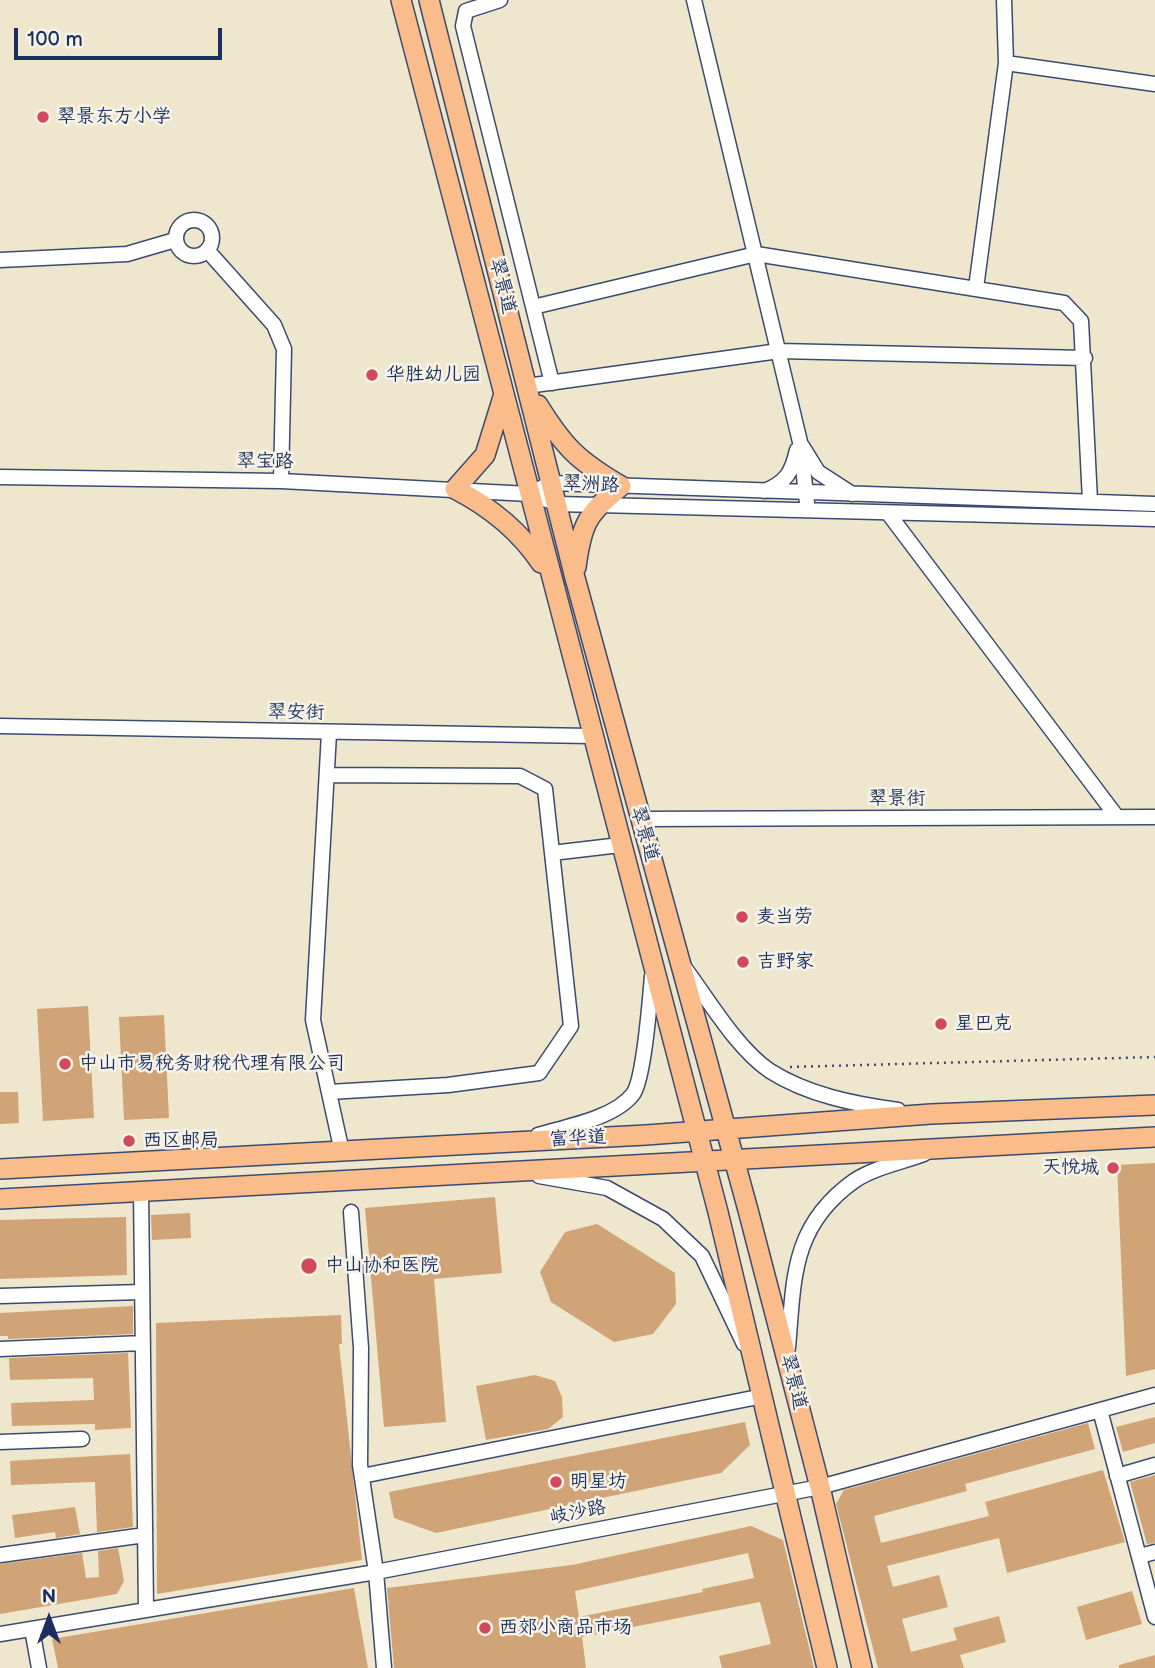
<!DOCTYPE html>
<meta charset="utf-8">
<style>
body{margin:0}
#map{position:relative;width:1155px;height:1668px;overflow:hidden;background:#eee7cd;font-family:"Balsamiq Sans",sans-serif}
canvas{display:block}
.north{position:absolute;left:14px;top:1584px;width:70px;height:70px;-webkit-text-stroke:5px #f7f3e8;paint-order:stroke;rotate:0deg;font-size:19px;font-weight:700;line-height:28px;text-align:center;color:#1b2f5e}
.north::after{content:'';display:block;margin:auto;width:24px;height:32px;background:#1b2f5e;clip-path:polygon(50% 0,100% 100%,50% 72%,0 100%)}
.scale{position:absolute;left:14px;top:28px;width:208px;height:32px;box-sizing:border-box;border:4px solid #1b2f5e;border-top:0;padding-left:9px;font-size:21px;line-height:24px;white-space:nowrap;color:#1b2f5e;-webkit-text-stroke:5px #f7f3e8;paint-order:stroke}
</style>
<div id="map">
<canvas width="1155" height="1668"></canvas>
<div class="north">N</div>
<div class="scale">100 m</div>
</div>
<script>
const g = document.querySelector('canvas').getContext('2d');
g.lineJoin = 'round';
function paint(path, color) { g.fillStyle = color; g.fill(path, 'evenodd'); }
function strokePath(path, color, width, dash) { g.strokeStyle = color; g.lineWidth = width; g.lineCap = dash ? 'butt' : 'round'; g.setLineDash(dash || []); g.stroke(path); }
function write(font, color, halo, rows, align = 'center') {
  g.font = font + ' "Balsamiq Sans","LXGW WenKai TC",sans-serif'; g.lineWidth = 5; g.setLineDash([]); g.textBaseline = 'middle'; g.strokeStyle = halo; g.fillStyle = color; for (const [text, x, y, turn = 0] of rows) {
    g.save(); g.translate(x, y); g.rotate((+turn || 0) * Math.PI / 180); g.textAlign = isNaN(turn) ? turn : align; if (halo) g.strokeText(text, 0, 0); g.fillText(text, 0, 0); g.restore();
  }
}
paint(new Path2D(`
 M 88,1006 L 94,1118 L 43,1121 L 37,1009 Z
 M 164,1015 L 169,1118 L 124,1120 L 119,1017 Z
 M 0,1092 L 18,1092 L 19,1123 L 0,1124 Z
 M 1155,1163 L 1155,1369 L 1126,1376 L 1117,1165 Z
 M 495,1197 L 502,1273 L 434,1279 L 446,1422 L 384,1427 L 365,1208 Z
 M 190,1213 L 191,1238 L 152,1240 L 151,1215 Z
 M 126,1217 L 127,1275 L 0,1279 L 0,1220 Z
 M 597,1224 L 675,1273 L 676,1304 L 653,1334 L 614,1342 L 551,1302 L 540,1272 L 565,1232 Z
 M 133,1306 L 133,1334 L 8,1339 L 8,1336 L 0,1336 L 0,1313 Z
 M 341,1315 L 342,1344 L 339,1344 L 362,1560 L 157,1594 L 156,1323 Z
 M 128,1353 L 131,1428 L 95,1430 L 95,1424 L 12,1426 L 11,1403 L 94,1400 L 93,1378 L 10,1380 L 9,1358 Z
 M 535,1375 L 555,1381 L 562,1397 L 563,1417 L 548,1429 L 486,1440 L 476,1386 Z
 M 1155,1417 L 1155,1443 L 1123,1452 L 1116,1427 Z
 M 745,1422 L 750,1445 L 721,1473 L 436,1533 L 394,1518 L 389,1492 Z
 M 1088,1423 L 1095,1449 L 965,1484 L 967,1491 L 874,1516 L 881,1543 L 989,1516 L 985,1502 L 1103,1470 L 1125,1542 L 1007,1573 L 999,1538 L 887,1566 L 893,1587 L 939,1575 L 948,1607 L 902,1619 L 911,1652 L 957,1640 L 953,1628 L 999,1616 L 1006,1642 L 960,1655 L 964,1668 L 878,1668 L 836,1504 L 844,1490 Z
 M 130,1454 L 133,1527 L 97,1532 L 95,1482 L 11,1485 L 10,1461 Z
 M 1155,1475 L 1155,1543 L 1147,1544 L 1130,1482 Z
 M 75,1507 L 80,1534 L 56,1538 L 55,1532 L 15,1538 L 12,1515 Z
 M 751,1526 L 783,1540 L 814,1668 L 722,1668 L 719,1656 L 771,1644 L 760,1602 L 582,1637 L 586,1668 L 394,1668 L 387,1588 L 572,1565 ZM 748,1553 L 754,1578 L 702,1589 L 703,1592 L 579,1617 L 575,1591 Z
 M 118,1548 L 124,1581 L 117,1594 L 0,1614 L 0,1564 L 82,1553 L 86,1578 L 99,1577 L 98,1551 Z
 M 354,1588 L 368,1668 L 58,1668 L 52,1639 Z
 M 1132,1591 L 1142,1624 L 1086,1640 L 1077,1607 Z
 M 1155,1655 L 1155,1668 L 1119,1668 L 1119,1665 Z`), '#d0a477');
const minor = new Path2D(`
 M 500,0 L 466,11 L 463,26 L 552,383
 M 694,0 L 800,442 L 807,503
 M 1006,63 L 1155,84
 M176 238a18 18 0 1 1 36 0a18 18 0 1 1-36 0Z
 M 207,250 L 274,325 L 284,349 L 281,481
 M 0,260 L 127,254 L 175,240
 M 976,288 L 1006,63 L 1004,0
 M 533,307 L 756,254 L 1064,303 L 1081,321 L 1090,501
 M 527,386 L 779,351 L 1085,358
 M 802,446 L 818,472 L 852,494
 M 0,477 L 281,481 L 529,494 L 558,504 L 1155,519
 M 764,491 C 786,483 792,472 797,450
 M 529,494 L 551,483 L 1155,504
 M 888,513 L 1117,817
 M 0,726 L 591,736
 M 329,733 L 313,1020 L 342,1152
 M 327,775 L 520,776 L 545,789 L 571,1026 L 539,1073 L 448,1085 L 329,1092
 M 640,819 L 1155,817
 M 552,853 L 620,845
 M 684,967 C 708,999 737,1049 770,1071 C 808,1095 854,1104 898,1110
 M 538,1135 C 565,1127 615,1118 633,1094 C 644,1079 650,999 652,976
 M 539,1176 L 607,1188 L 663,1219 L 702,1256 L 744,1344
 M 141,1191 L 146,1610
 M 351,1212 L 361,1348 L 360,1465 L 376,1572 L 384,1668
 M 0,1296 L 142,1292
 M 788,1348 C 794,1279 791,1226 854,1181 C 873,1168 902,1162 924,1154
 M 0,1349 L 143,1343
 M 1100,1410 L 1155,1617
 M 0,1442 L 82,1439
 M 362,1476 L 763,1396
 M 1117,1476 L 1155,1465
 M 0,1555 L 145,1535
 M 1140,1556 L 1155,1552
 M 32,1629 L 39,1668
 M 0,1634 L 376,1572 L 820,1487 L 1155,1395`);
const major = new Path2D(`
 M 401,0 L 718,1212 L 827,1668
 M 429,0 L 575,578 L 748,1210 L 820,1487 L 862,1668
 M 503,397 L 485,455 L 455,489 C 490,507 519,530 541,563
 M 538,405 C 564,447 578,461 621,486 C 587,515 582,522 576,567
 M 0,1169 L 646,1135 L 931,1114 L 1155,1105
 M 0,1199 L 1155,1137`);
strokePath(minor, '#3b4b6f', 17);
strokePath(major, '#3b4b6f', 22);
strokePath(new Path2D(`
 M 790,1067 L 1155,1057`), '#3b4b6f', 2.5, [2, 5]);
strokePath(minor, '#fff', 14);
strokePath(major, '#fabc8b', 19);
for (const [x, y, r, color] of [
 [43,117,7,"#d1495b"],
 [372,375,7,"#d1495b"],
 [742,917,7,"#d1495b"],
 [743,962,7,"#d1495b"],
 [941,1024,7,"#d1495b"],
 [65,1064,7,"#d1495b"],
 [129,1141,7,"#d1495b"],
 [1113,1168,7,"#d1495b"],
 [309,1266,9,"#d1495b"],
 [556,1482,7,"#d1495b"],
 [485,1628,7,"#d1495b"]
]) { const dot = new Path2D(); dot.arc(x, y, r, 0, 2 * Math.PI); g.fillStyle = color; g.fill(dot); strokePath(dot, '#f7f3e8', 2.5); }
write('19px', '#1b2f5e', '#f7f3e8', [
 ["翠景东方小学",57,117],
 ["华胜幼儿园",386,375],
 ["麦当劳",756,917],
 ["吉野家",757,962],
 ["星巴克",955,1024],
 ["中山市易税务财税代理有限公司",79,1064],
 ["西区邮局",143,1141],
 ["天悦城",1099,1168,"right"],
 ["中山协和医院",325,1266],
 ["明星坊",570,1482],
 ["西郊小商品市场",499,1628]
], 'left');
write('19px', '#1b2f5e', '#f7f3e8', [
 ["翠景道",502,286,76],
 ["翠宝路",265,462,1],
 ["翠洲路",591,485,3],
 ["翠安街",296,713,1],
 ["翠景街",897,799],
 ["翠景道",644,834,74],
 ["富华道",578,1139,-3],
 ["翠景道",793,1382,76],
 ["岐沙路",578,1513,-11]
]);
</script>
